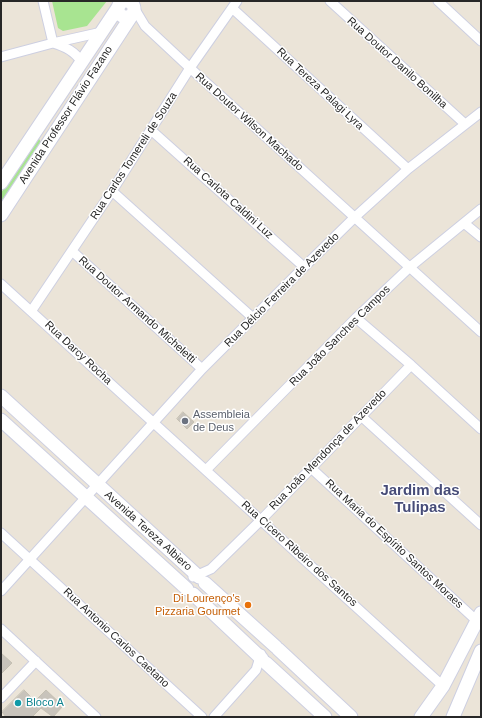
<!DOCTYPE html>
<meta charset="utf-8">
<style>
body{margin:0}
#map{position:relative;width:482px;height:718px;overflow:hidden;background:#ebe4d8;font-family:Arial,sans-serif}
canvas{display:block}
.frame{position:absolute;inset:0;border:2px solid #272727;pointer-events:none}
</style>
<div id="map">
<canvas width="482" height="718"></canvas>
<div class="frame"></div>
</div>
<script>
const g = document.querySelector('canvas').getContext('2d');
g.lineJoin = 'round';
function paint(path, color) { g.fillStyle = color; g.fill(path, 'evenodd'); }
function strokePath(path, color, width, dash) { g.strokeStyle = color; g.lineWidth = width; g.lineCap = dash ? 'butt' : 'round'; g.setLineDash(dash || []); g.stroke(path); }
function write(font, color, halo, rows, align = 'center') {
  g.font = font + ' Arial,sans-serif'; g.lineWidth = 3; g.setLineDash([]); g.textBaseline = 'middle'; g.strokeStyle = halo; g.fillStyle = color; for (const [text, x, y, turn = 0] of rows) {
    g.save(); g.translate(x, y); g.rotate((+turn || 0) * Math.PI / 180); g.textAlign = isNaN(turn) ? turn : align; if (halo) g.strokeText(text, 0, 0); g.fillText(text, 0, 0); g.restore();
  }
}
paint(new Path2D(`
 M 52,1 L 107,1 L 87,26 L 63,31 L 58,28 Z
 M 38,137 L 42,144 L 1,206 L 1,193 Z`), '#a8e491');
const building = new Path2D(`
 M 183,412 L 194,422 L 187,429 L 177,419 Z
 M 1,653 L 12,663 L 1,674 Z
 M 24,690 L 35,701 L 46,690 L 63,706 L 53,717 L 41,708 L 32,717 L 6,717 L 2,712 Z`);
paint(building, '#c8c3bb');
strokePath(building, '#c5c0b2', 1);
const street = new Path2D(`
 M 43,1 L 53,43
 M 330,1 L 465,124
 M 438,1 L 481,41
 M 133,6 L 145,26 L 190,68 L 481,332
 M 232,8 L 408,169
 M 53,43 C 66,47 74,51 82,62
 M 1,57 L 53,43 L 102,32
 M 151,130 L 304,267
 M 112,191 L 253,318
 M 464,223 L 481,237
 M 72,251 L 202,369
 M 1,284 L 443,686
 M 32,310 L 112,191 L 190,68 L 237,1
 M 356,318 L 411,365 L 481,429
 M 361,416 L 481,525
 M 311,468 L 477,621
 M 206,470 L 356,318 L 410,267 L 481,209
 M 1,533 L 202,717
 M 193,577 L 211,569 L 261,520 L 411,365
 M 1,591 L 202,369 L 304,267 L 355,217 L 408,169 L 481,112
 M 1,629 L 96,717
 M 1,698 L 36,661
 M 214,717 L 256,670 L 261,654`);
const secondary = new Path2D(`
 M118 9a8 8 0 1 1 16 0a8 8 0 1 1-16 0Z
 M 1,183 L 119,6
 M 1,215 L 132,15
 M 1,396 L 199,577
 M 1,420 L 187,589
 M 205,583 L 276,647
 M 193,594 L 262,659
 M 278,649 L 351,717
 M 266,663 L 325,717
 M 421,717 L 443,686 L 481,613
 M 453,717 L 481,651`);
strokePath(street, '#cdcfe1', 11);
strokePath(secondary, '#cdcfe1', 15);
strokePath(street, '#fff', 9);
strokePath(secondary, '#fff', 13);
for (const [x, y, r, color] of [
 [185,421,4,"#6b7280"],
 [248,605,4,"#e8710a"],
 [18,703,4,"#0f9aa8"]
]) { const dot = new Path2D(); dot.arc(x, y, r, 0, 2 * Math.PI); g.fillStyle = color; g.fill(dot); strokePath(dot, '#fff', 1.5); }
write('11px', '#272727', '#fff', [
 ["Rua Doutor Danilo Bonilha",397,63,42],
 ["Rua Tereza Palagi Lyra",320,89,43],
 ["Avenida Professor Flávio Fazano",66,115,-57],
 ["Rua Doutor Wilson Machado",249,122,42],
 ["Rua Carlos Tomereli de Souza",134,156,-57],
 ["Rua Carlota Caldini Luz",228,198,42],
 ["Rua Délcio Ferreira de Azevedo",282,290,-45],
 ["Rua Doutor Armando Micheletti",137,310,42],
 ["Rua João Sanches Campos",340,336,-45],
 ["Rua Darcy Rocha",78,353,43],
 ["Rua João Mendonça de Azevedo",328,450,-46],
 ["Avenida Tereza Albiero",148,531,42],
 ["Rua Maria do Espírito Santos Moraes",394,544,43],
 ["Rua Cícero Ribeiro dos Santos",299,554,42],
 ["Rua Antonio Carlos Caetano",116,638,43]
]);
write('11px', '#5b616d', '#fff', [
 ["Assembleia",193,415],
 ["de Deus",193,428]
], 'left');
write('11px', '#c56008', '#fff', [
 ["Di Lourenço's",240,599],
 ["Pizzaria Gourmet",240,612]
], 'right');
write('11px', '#0d838f', '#fff', [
 ["Bloco A",26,703]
], 'left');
write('bold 15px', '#474c78', '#fff', [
 ["Jardim das",420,491],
 ["Tulipas",420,508]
]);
</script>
